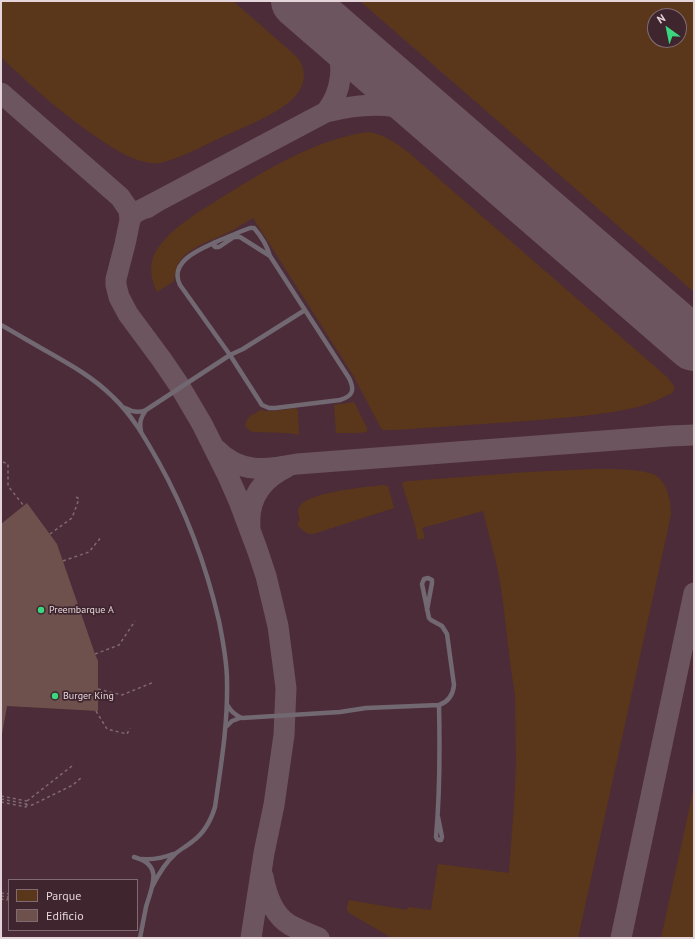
<!DOCTYPE html>
<style>
body{margin:0}
#map{position:relative;width:695px;height:939px;overflow:hidden;background:#3e252e;font-family:"PT Sans",sans-serif}
canvas{display:block}
.frame{position:absolute;inset:0;border:2px solid #e5d4da;pointer-events:none}
.legend{position:absolute;left:8px;top:879px;width:130px;height:52px;box-sizing:border-box;background:#3e252e;border:1px solid #816b73;margin:0;padding:5px 7px;list-style:none;font-size:12px;color:#e5d4da}
.legend li{display:flex;align-items:center;gap:8px;height:20px}
.legend b{width:20px;border:1px solid #816b73}
.north{position:absolute;left:647px;top:8px;width:40px;height:40px;box-sizing:border-box;background:#3e252e;border:1px solid #816b73;border-radius:50%;rotate:327deg;font-size:11px;font-weight:700;line-height:16px;text-align:center;color:#e5d4da}
.north::after{content:'';display:block;margin:auto;width:14px;height:18px;background:#3ad77f;clip-path:polygon(50% 0,100% 100%,50% 72%,0 100%)}
</style>
<div id="map">
<canvas width="695" height="939"></canvas>
<div class="frame"></div>
<ul class="legend">
<li><b style="height:11px;background:#5a371a"></b>Parque</li>
<li><b style="height:11px;background:#6e514d"></b>Edificio</li>
</ul>
<div class="north">N</div>
</div>
<script>
const g = document.querySelector('canvas').getContext('2d');
g.lineJoin = 'round';
function paint(path, color) { g.fillStyle = color; g.fill(path, 'evenodd'); }
function strokePath(path, color, width, dash) { g.strokeStyle = color; g.lineWidth = width; g.lineCap = dash ? 'butt' : 'round'; g.setLineDash(dash || []); g.stroke(path); }
function write(font, color, halo, rows, align = 'center') {
  g.font = font + ' "PT Sans",sans-serif'; g.lineWidth = 3.5; g.setLineDash([]); g.textBaseline = 'middle'; g.strokeStyle = halo; g.fillStyle = color; for (const [text, x, y, turn = 0] of rows) {
    g.save(); g.translate(x, y); g.rotate((+turn || 0) * Math.PI / 180); g.textAlign = isNaN(turn) ? turn : align; if (halo) g.strokeText(text, 0, 0); g.fillText(text, 0, 0); g.restore();
  }
}
paint(new Path2D(`
 M 1,1 L 694,1 L 694,938 L 1,938 ZM 655,16 L 679,16 L 679,40 L 655,40 ZM 9,880 L 137,880 L 137,930 L 9,930 Z`), '#4c2c38');
paint(new Path2D(`
 M 1,1 L 233,1 L 298,58 C 306,69 306,83 297,94 C 293,99 287,104 281,108 C 264,119 243,128 224,136 C 205,145 181,158 160,163 C 155,164 150,163 145,162 C 131,159 118,151 107,144 C 68,119 34,89 1,57 Z
 M 360,1 L 694,1 L 694,292 ZM 655,16 L 679,16 L 679,40 L 655,40 Z
 M 368,132 C 383,134 396,143 408,152 L 667,377 L 674,386 L 674,389 L 672,393 L 653,402 L 638,407 L 613,412 L 583,416 L 527,421 L 394,430 L 383,430 L 381,428 L 353,375 L 253,218 L 233,230 C 216,240 186,246 177,266 C 175,271 175,276 174,281 L 157,292 C 151,280 148,264 156,251 C 169,229 202,210 224,196 C 268,169 316,139 368,132 Z
 M 354,402 L 367,428 L 367,432 L 358,433 L 336,433 L 334,405 Z
 M 296,408 L 297,410 L 298,411 L 299,435 L 288,433 L 254,432 L 250,431 L 245,426 L 247,420 L 252,414 L 253,415 L 262,409 L 263,411 L 274,411 Z
 M 593,469 C 607,469 647,468 658,477 C 668,485 671,503 671,515 L 578,938 L 392,938 L 349,913 C 345,909 348,905 349,900 L 407,910 L 408,907 L 431,910 L 438,864 L 509,873 L 515,790 L 516,761 L 515,695 L 511,669 L 502,594 L 497,566 L 483,511 L 422,528 L 425,538 L 418,540 L 414,522 L 402,484 L 403,482 L 410,481 L 528,472 Z
 M 383,485 L 388,486 L 394,508 L 313,534 C 305,534 300,529 297,523 L 300,520 C 299,516 297,512 299,508 C 305,492 367,487 383,485 Z
 M 694,787 L 694,938 L 661,938 Z`), '#5a371a');
strokePath(new Path2D(`
 M 318,19 C 324,25 329,32 333,39 C 346,62 342,92 326,112
 M 1,93 L 120,197 L 129,210 L 130,220
 M 158,201 L 133,214 L 130,220 L 125,244 L 116,279 L 116,285 L 119,297 L 128,314 L 162,360 L 179,385 L 202,424 L 228,476 L 239,501 L 257,549 L 266,576 L 278,626 L 286,688 L 284,735 L 274,805 L 264,853 L 251,938
 M 147,208 L 158,201 L 326,112 C 354,105 384,101 412,111 C 423,115 433,121 443,127
 M 216,449 C 240,474 266,470 297,464 L 669,436 L 694,435
 M 250,526 C 248,499 262,479 287,467
 M 263,876 C 266,893 273,915 290,925 C 299,930 309,934 319,938
 M 621,938 L 694,593`), '#6c555e', 21);
strokePath(new Path2D(`
 M 298,1 L 694,344`), '#6c555e', 54);
paint(new Path2D(`
 M 27,503 L 57,544 L 95,654 L 98,661 L 98,711 L 7,706 L 2,734 L 1,733 L 1,524 Z`), '#6e514d');
strokePath(new Path2D(`
 M 3,462 L 8,464 L 8,486 L 24,506
 M 50,534 L 72,518 L 79,499 L 75,496
 M 63,561 L 89,552 L 102,536
 M 95,654 L 119,645 L 135,621
 M 98,689 L 122,695 L 154,682
 M 96,711 L 107,729 L 127,734 L 130,728
 M 72,766 L 27,801 L 26,805 L 32,805 L 73,785 L 82,777
 M 1,796 L 27,801
 M 1,799 L 27,804
 M 1,802 L 26,807 L 26,806
 M 1,893 L 9,894 L 7,900 L 1,899
 M 1,896 L 9,897`), '#7f6971', 1.5, [3, 3]);
strokePath(new Path2D(`
 M 250,228 L 254,228 C 261,236 267,246 270,256 L 349,378 C 355,390 353,396 340,400 L 275,408 L 269,408 L 262,405 L 230,355 L 180,285 C 168,261 201,249 218,241 C 228,237 239,232 250,228 Z
 M 215,242 L 214,246 L 215,247 L 219,247 L 234,237 L 240,237 L 270,256
 M 1,325 C 17,334 32,343 48,352 C 71,365 94,378 113,397 C 132,415 145,438 158,461 C 186,511 206,565 219,621 C 223,641 227,661 227,681 C 228,724 221,765 215,807 C 211,820 204,833 193,841 C 187,846 181,849 175,854 C 165,863 158,875 152,887
 M 125,408 C 132,412 139,413 146,410 L 230,355 L 243,349 L 305,310
 M 141,431 C 139,422 141,417 146,410
 M 427,610 L 432,583 L 432,580 L 428,578 L 424,579 L 422,584 L 429,618 L 431,620 L 442,626 L 447,634 L 454,685 C 453,695 448,702 439,705 C 440,749 440,793 436,837 L 437,839 L 439,840 L 441,840 L 442,837 L 438,817
 M 228,706 C 231,712 235,715 242,718 L 340,712 L 366,708 L 439,705
 M 227,726 L 232,721 L 240,718
 M 134,857 C 164,865 152,886 146,907 C 144,917 142,928 140,938
 M 142,859 C 153,860 163,858 173,854`), '#716872', 4.5);
for (const [x, y, r, color] of [
 [41,610,4,"#3ad77f"],
 [55,696,4,"#3ad77f"]
]) { const dot = new Path2D(); dot.arc(x, y, r, 0, 2 * Math.PI); g.fillStyle = color; g.fill(dot); strokePath(dot, '#3e252e', 1.5); }
write('10px', '#e5d4da', '#3e252e', [
 ["Preembarque A",49,610],
 ["Burger King",63,696]
], 'left');
</script>
